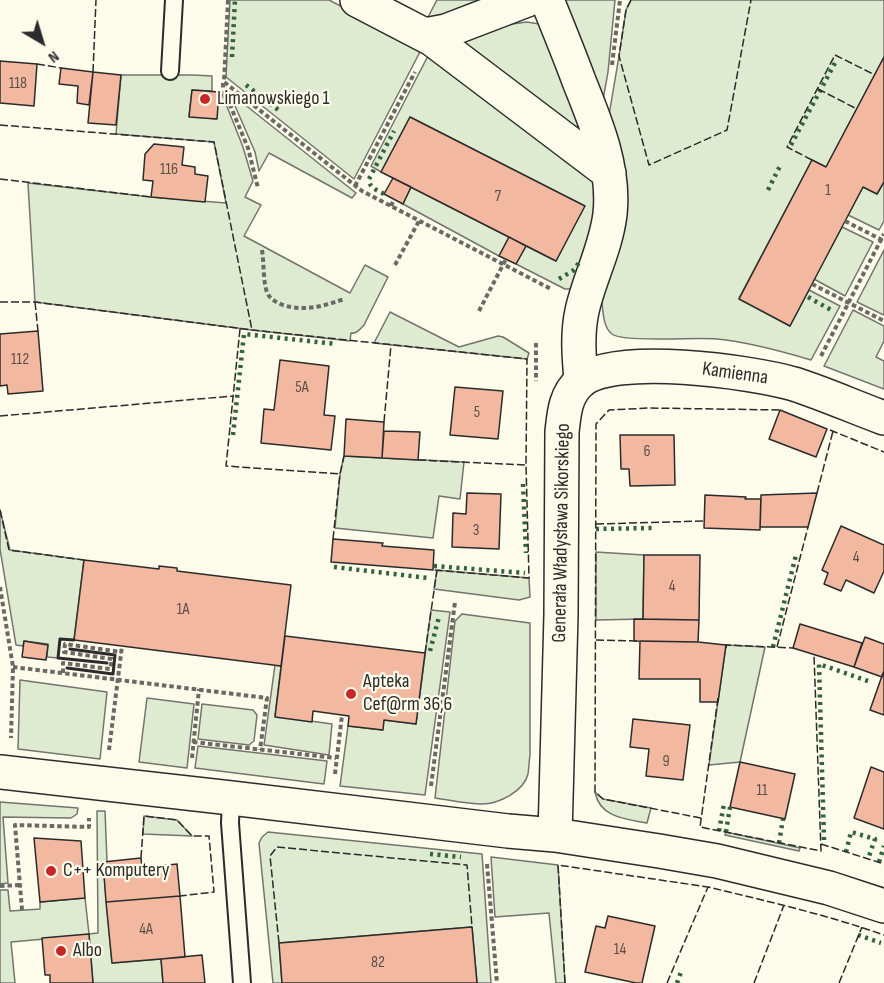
<!DOCTYPE html>
<meta charset="utf-8">
<style>
body{margin:0}
#map{position:relative;width:884px;height:983px;overflow:hidden;background:#fdfbea;font-family:"Sofia Sans Condensed",sans-serif}
canvas{display:block}
.north{position:absolute;left:12px;top:12px;width:60px;height:60px;-webkit-text-stroke:4px #fdfbea;paint-order:stroke;rotate:142deg;font-size:16px;font-weight:700;line-height:24px;text-align:center;color:#2b2b2b}
.north::after{content:'';display:block;margin:auto;width:21px;height:27px;background:#2b2b2b;clip-path:polygon(50% 0,100% 100%,50% 72%,0 100%)}
</style>
<div id="map">
<canvas width="884" height="983"></canvas>
<div class="north">N</div>
</div>
<script>
const g = document.querySelector('canvas').getContext('2d');
g.lineJoin = 'round';
function paint(path, color) { g.fillStyle = color; g.fill(path, 'evenodd'); }
function strokePath(path, color, width, dash) { g.strokeStyle = color; g.lineWidth = width; g.lineCap = dash ? 'butt' : 'round'; g.setLineDash(dash || []); g.stroke(path); }
function write(font, color, halo, rows, align = 'center') {
  g.font = font + ' "Sofia Sans Condensed",sans-serif'; g.lineWidth = 4.5; g.setLineDash([]); g.textBaseline = 'middle'; g.strokeStyle = halo; g.fillStyle = color; for (const [text, x, y, turn = 0] of rows) {
    g.save(); g.translate(x, y); g.rotate((+turn || 0) * Math.PI / 180); g.textAlign = isNaN(turn) ? turn : align; if (halo) g.strokeText(text, 0, 0); g.fillText(text, 0, 0); g.restore();
  }
}
const green = new Path2D(`
 M 230,0 L 329,0 L 422,48 L 354,179 L 226,77 Z
 M 437,0 L 503,0 L 437,18 L 428,17 Z
 M 558,0 L 615,0 L 608,72 L 601,111 Z
 M 631,0 L 884,0 L 884,57 L 826,167 L 812,160 L 739,298 L 790,326 L 809,290 L 840,306 L 811,360 C 781,351 749,342 717,339 C 700,338 683,339 666,339 C 655,339 620,340 612,334 C 602,327 603,306 601,295 L 607,127 L 619,56 L 626,10 Z
 M 527,22 L 539,24 L 548,31 L 592,144 L 461,44 L 462,39 L 505,25 Z
 M 430,52 L 598,180 L 599,219 L 572,289 L 565,289 L 516,264 L 526,246 L 556,261 L 584,206 L 410,117 L 381,172 L 371,166 Z
 M 121,75 L 193,75 L 212,76 L 212,91 L 192,90 L 189,116 L 216,119 L 219,92 L 222,94 L 243,147 L 253,181 L 245,197 L 261,205 L 244,236 L 350,293 L 365,265 L 388,277 L 364,325 C 360,329 357,334 351,333 L 350,341 L 252,330 L 35,302 L 28,183 L 151,197 L 226,203 L 214,142 L 116,134 Z
 M 229,92 L 356,193 L 352,198 L 269,153 L 259,171 L 255,152 Z
 M 884,182 L 884,221 L 879,230 L 848,215 L 863,187 L 877,194 Z
 M 411,187 L 509,237 L 499,256 L 403,204 Z
 M 842,227 L 873,242 L 845,296 L 814,279 Z
 M 884,250 L 884,315 L 857,302 Z
 M 853,310 L 884,326 L 884,341 L 876,357 L 884,361 L 884,389 L 824,366 Z
 M 390,312 L 459,347 L 498,336 L 503,337 L 529,353 L 527,359 L 374,343 Z
 M 344,456 L 464,462 L 460,499 L 439,496 L 433,538 L 335,528 L 340,474 Z
 M 0,510 L 10,550 L 84,560 L 74,640 L 60,639 L 58,658 L 47,657 L 48,644 L 24,641 L 23,646 L 16,645 L 0,549 Z
 M 596,552 L 644,555 L 643,619 L 596,620 Z
 M 437,570 L 529,578 L 530,597 L 519,600 L 434,589 Z
 M 431,610 L 450,612 L 425,795 L 340,786 L 348,726 L 382,730 L 384,720 L 416,724 Z
 M 462,614 L 530,623 L 530,755 C 529,761 529,768 528,774 C 524,791 499,804 482,804 C 467,804 450,800 435,798 L 455,621 Z
 M 726,645 L 765,647 L 740,762 L 709,765 Z
 M 275,665 L 281,666 L 275,716 L 332,724 L 329,755 L 264,745 Z
 M 20,680 L 107,692 L 100,759 L 18,749 Z
 M 147,698 L 194,704 L 187,768 L 139,762 Z
 M 202,704 L 253,710 L 257,715 L 254,741 L 249,745 L 198,739 Z
 M 198,746 L 327,761 L 324,784 L 195,768 Z
 M 595,792 L 603,799 L 651,808 L 647,823 C 626,819 600,818 595,792 Z
 M 0,802 L 78,808 L 77,814 L 71,818 L 3,817 L 8,883 L 0,884 Z
 M 97,811 L 105,811 L 107,862 L 103,862 L 112,963 L 161,959 L 163,983 L 93,983 L 89,935 L 11,942 L 15,983 L 0,983 L 0,890 L 8,890 L 10,911 L 40,909 L 40,902 L 85,898 L 89,934 L 98,933 Z
 M 144,816 L 177,820 L 192,836 L 143,834 Z
 M 268,832 L 482,854 L 491,983 L 477,983 L 472,927 L 279,943 L 282,983 L 273,983 L 259,843 L 262,837 Z
 M 726,832 L 800,848 L 799,851 L 725,835 Z
 M 491,857 L 558,865 L 565,983 L 556,983 L 549,913 L 495,917 Z`);
paint(green, '#deebd1');
strokePath(green, '#74746e', 1.5);
const building = new Path2D(`
 M 884,57 L 884,182 L 877,194 L 863,187 L 790,326 L 739,299 L 812,160 L 826,167 Z
 M 0,61 L 37,64 L 34,106 L 0,103 Z
 M 61,68 L 93,72 L 89,105 L 77,103 L 78,86 L 59,84 Z
 M 93,72 L 121,75 L 116,125 L 88,123 Z
 M 192,90 L 219,92 L 217,119 L 189,117 Z
 M 410,117 L 585,206 L 556,261 L 381,172 Z
 M 154,144 L 184,147 L 182,165 L 195,167 L 195,174 L 208,176 L 205,202 L 151,197 L 153,181 L 143,180 L 145,154 Z
 M 393,178 L 411,187 L 403,204 L 384,194 Z
 M 509,237 L 526,246 L 516,264 L 499,256 Z
 M 38,331 L 43,391 L 8,394 L 7,385 L 0,386 L 0,334 Z
 M 280,360 L 329,366 L 324,415 L 335,416 L 331,450 L 261,443 L 264,409 L 274,410 Z
 M 455,387 L 503,391 L 498,439 L 450,435 Z
 M 780,410 L 827,429 L 816,457 L 769,439 Z
 M 346,419 L 384,422 L 382,458 L 344,456 Z
 M 384,431 L 420,432 L 418,460 L 382,458 Z
 M 620,435 L 674,435 L 675,485 L 630,486 L 629,469 L 621,469 Z
 M 467,493 L 501,494 L 499,549 L 452,547 L 453,513 L 466,514 Z
 M 817,493 L 808,527 L 760,527 L 761,495 Z
 M 705,495 L 746,497 L 745,499 L 761,499 L 760,530 L 704,528 Z
 M 841,526 L 884,545 L 884,571 L 874,593 L 846,580 L 841,591 L 824,584 L 828,573 L 822,570 Z
 M 333,539 L 383,543 L 382,546 L 434,550 L 433,570 L 331,562 Z
 M 644,555 L 700,555 L 699,620 L 643,619 Z
 M 84,560 L 159,569 L 159,566 L 177,568 L 177,571 L 291,585 L 281,666 L 74,640 Z
 M 634,619 L 699,620 L 698,642 L 634,641 Z
 M 800,624 L 862,643 L 854,667 L 793,648 Z
 M 285,636 L 425,653 L 416,724 L 384,720 L 383,730 L 348,726 L 349,716 L 313,711 L 312,722 L 275,717 Z
 M 865,637 L 884,644 L 884,671 L 882,677 L 854,667 Z
 M 24,641 L 48,645 L 46,660 L 22,657 Z
 M 640,641 L 698,642 L 726,645 L 718,702 L 700,702 L 700,679 L 639,679 Z
 M 883,673 L 884,674 L 884,715 L 870,710 Z
 M 633,719 L 690,725 L 683,780 L 646,776 L 649,749 L 630,747 Z
 M 740,762 L 795,774 L 785,819 L 730,807 Z
 M 871,767 L 884,772 L 884,829 L 854,818 Z
 M 34,838 L 81,841 L 85,898 L 40,902 Z
 M 141,858 L 142,868 L 177,864 L 180,896 L 106,902 L 103,862 Z
 M 180,896 L 185,957 L 112,963 L 106,902 Z
 M 608,916 L 655,926 L 642,983 L 636,983 L 585,972 L 596,926 L 605,928 Z
 M 472,927 L 477,983 L 282,983 L 279,943 Z
 M 89,934 L 93,983 L 50,983 L 50,975 L 45,975 L 42,938 Z
 M 202,955 L 205,983 L 163,983 L 161,959 Z`);
paint(building, '#f2b8a0');
strokePath(building, '#2b2b2b', 1.5);
const lane = new Path2D(`
 M 170,71 L 174,0
 M 231,798 L 230,823 L 242,983`);
const street = new Path2D(`
 M 357,0 L 432,39 L 609,173
 M 547,0 C 558,27 569,54 579,81 C 596,123 615,168 610,214 C 606,248 589,279 582,311 C 577,334 579,357 581,380
 M 425,35 L 446,31 L 527,0
 M 0,772 L 231,798 L 508,831 L 555,835 L 659,851 L 717,861 L 829,888 L 884,906
 M 555,835 L 561,615 L 562,432 C 564,414 565,395 580,382 C 612,352 753,372 794,384 C 825,394 854,407 884,418`);
strokePath(lane, '#2b2b2b', 20);
strokePath(street, '#2b2b2b', 36);
strokePath(new Path2D(`
 M 228,0 L 224,82 L 362,191 L 551,289
 M 612,65 L 620,0
 M 223,83 L 223,88 L 248,148 L 258,188
 M 355,186 L 415,72
 M 391,206 L 394,199
 M 845,221 L 884,241
 M 262,250 C 264,263 263,277 266,289 C 268,298 275,302 283,305 C 304,312 324,306 344,299
 M 395,265 L 419,221
 M 812,284 L 884,321
 M 479,311 L 506,259
 M 536,343 L 536,381
 M 821,356 L 884,234
 M 0,587 L 13,667 L 11,738
 M 13,667 L 267,698 L 260,750
 M 63,673 L 63,663 L 110,669 L 112,659 L 64,652 L 65,644 L 121,652
 M 193,742 L 336,758
 M 109,750 L 122,646
 M 192,758 L 199,689
 M 335,774 L 342,715
 M 431,786 L 455,602
 M 487,864 L 497,983
 M 0,886 L 20,885
 M 22,910 L 15,825 L 89,827 L 89,818`), '#6a6964', 4, [4.5, 3]);
strokePath(lane, '#fdfbea', 16);
strokePath(street, '#fdfbea', 33);
strokePath(new Path2D(`
 M 232,57 L 235,0
 M 246,85 L 281,112
 M 791,145 L 836,61
 M 768,190 L 781,164
 M 384,194 C 377,190 369,188 369,179 L 394,131
 M 559,279 L 574,270 L 580,261
 M 808,297 L 831,310
 M 233,435 L 244,334 L 336,344
 M 523,484 L 526,553
 M 596,529 L 653,528
 M 434,566 L 525,573
 M 334,567 L 428,578
 M 773,647 L 796,555
 M 430,651 L 439,617
 M 719,831 L 724,804
 M 726,832 L 730,807
 M 824,840 L 819,664 L 868,681
 M 779,843 L 783,819
 M 846,852 L 851,832 L 875,839 L 868,859
 M 430,854 L 461,857
 M 879,862 L 884,846
 M 858,935 L 881,943
 M 677,983 L 681,972`), '#34623c', 4.5, [3, 4.5]);
strokePath(new Path2D(`
 M 631,0 L 626,10 L 619,56 L 649,165 L 727,130 L 751,0
 M 37,64 L 61,68
 M 93,72 L 96,0
 M 818,89 L 857,109
 M 0,125 L 214,142 L 252,330
 M 812,160 L 787,147 L 835,55 L 875,75
 M 0,179 L 151,197
 M 0,302 L 35,302 L 252,330 L 527,359 L 526,465 L 529,578 L 433,570
 M 35,302 L 38,331
 M 240,329 L 226,466 L 340,474
 M 0,416 L 233,396
 M 384,422 L 391,345
 M 830,430 L 884,452
 M 418,460 L 526,465
 M 817,493 L 833,431
 M 0,510 L 9,550 L 84,560
 M 596,524 L 704,521
 M 333,539 L 340,474 L 344,456
 M 596,640 L 637,641
 M 777,647 L 808,527
 M 726,648 L 726,645 L 793,648
 M 425,653 L 437,570
 M 718,698 L 700,827 L 821,851 L 814,655
 M 701,818 L 603,799 L 595,792 L 596,424 L 609,410 L 649,408 L 780,410
 M 821,844 L 884,864
 M 141,858 L 144,816 L 177,820 L 192,836 L 209,836 L 214,892 L 180,896
 M 279,943 L 270,856 L 277,847 L 467,865 L 472,927
 M 565,983 L 558,865 L 708,887
 M 667,983 L 708,887 C 767,901 827,915 884,935
 M 754,983 L 784,905
 M 839,983 L 862,927`), '#2b2b2b', 1.5, [8, 3]);
strokePath(new Path2D(`
 M 74,640 L 60,639 L 58,658 L 107,663
 M 67,668 L 113,674 L 115,655 L 70,649`), '#2b2b2b', 3);
for (const [x, y, r, color] of [
 [205,99,6,"#c62828"],
 [351,694,6,"#c62828"],
 [51,871,6,"#c62828"],
 [61,951,6,"#c62828"]
]) { const dot = new Path2D(); dot.arc(x, y, r, 0, 2 * Math.PI); g.fillStyle = color; g.fill(dot); strokePath(dot, '#fdfbea', 2); }
write('16px', '#5d4e48', null, [
 ["118",18,84],
 ["116",169,170],
 ["1",828,191],
 ["7",498,197],
 ["112",20,360],
 ["5A",302,388],
 ["5",477,413],
 ["6",647,452],
 ["3",476,531],
 ["4",856,558],
 ["4",672,587],
 ["1A",183,610],
 ["9",666,762],
 ["11",762,791],
 ["4A",146,930],
 ["14",620,950],
 ["82",378,963]
]);
write('20px', '#2b2b2b', '#fdfbea', [
 ["Limanowskiego 1",217,99],
 ["Apteka",363,682],
 ["Cef@rm 36,6",363,705],
 ["C++ Komputery",63,871],
 ["Albo",73,951]
], 'left');
write('20px', '#2b2b2b', '#fdfbea', [
 ["Kamienna",735,374,8],
 ["Generała Władysława Sikorskiego",562,533,-89]
]);
</script>
